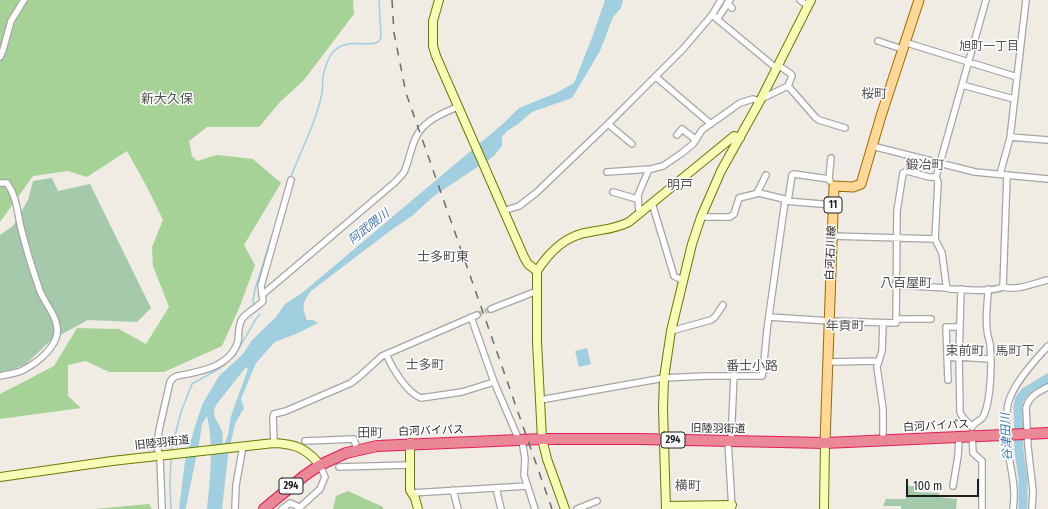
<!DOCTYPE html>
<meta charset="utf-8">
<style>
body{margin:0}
#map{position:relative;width:1048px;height:509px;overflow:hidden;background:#f0ece4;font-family:"Fira Sans Condensed",sans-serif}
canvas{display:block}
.scale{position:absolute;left:906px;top:479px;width:73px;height:18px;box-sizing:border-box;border:2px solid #1e1e1e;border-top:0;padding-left:5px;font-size:12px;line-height:14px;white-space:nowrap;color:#1e1e1e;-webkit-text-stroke:3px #fff;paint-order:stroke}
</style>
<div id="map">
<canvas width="1048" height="509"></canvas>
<div class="scale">100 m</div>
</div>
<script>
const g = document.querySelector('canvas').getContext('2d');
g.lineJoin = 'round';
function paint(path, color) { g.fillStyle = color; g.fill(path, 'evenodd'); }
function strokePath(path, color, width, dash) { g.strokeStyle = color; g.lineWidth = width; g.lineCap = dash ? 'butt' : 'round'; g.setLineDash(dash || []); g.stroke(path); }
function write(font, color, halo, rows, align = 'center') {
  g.font = font + ' "Fira Sans Condensed","Noto Sans JP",sans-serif'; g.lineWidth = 3; g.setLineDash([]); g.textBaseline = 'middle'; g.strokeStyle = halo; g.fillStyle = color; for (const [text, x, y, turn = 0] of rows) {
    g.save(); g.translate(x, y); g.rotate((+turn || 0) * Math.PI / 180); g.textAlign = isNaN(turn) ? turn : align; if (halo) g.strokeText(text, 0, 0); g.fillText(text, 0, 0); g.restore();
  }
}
paint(new Path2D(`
 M 0,0 L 353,0 L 354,14 L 304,80 L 280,102 L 259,127 L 207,127 L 189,141 L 192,156 L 197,161 L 217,155 L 253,159 L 281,183 L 244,245 L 255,265 L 240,306 L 222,346 L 164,372 L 109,372 L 86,361 L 68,365 L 68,396 L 81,408 L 0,419 L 0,394 L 54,366 L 77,328 L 119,329 L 146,344 L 169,307 L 153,266 L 152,247 L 163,220 L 148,189 L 127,151 L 87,177 L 68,171 L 33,176 L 0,222 Z
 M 348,491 L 383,507 L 383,509 L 333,509 L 336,496 Z
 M 149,504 L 152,509 L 94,509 Z`), '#a6d197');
paint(new Path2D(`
 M 52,178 L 58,191 L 90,184 L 151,308 L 137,322 L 88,320 L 51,340 L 26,364 L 11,370 L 0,372 L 0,235 L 13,226 L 28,200 L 33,181 Z
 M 906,486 L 916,486 L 916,492 L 939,493 L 939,497 L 957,499 L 956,509 L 901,509 L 901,506 L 883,506 L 886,499 L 906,499 Z`), '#a4c9ab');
paint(new Path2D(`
 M 605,0 L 623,0 L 621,8 L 613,17 L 600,51 L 572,98 L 532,112 L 518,124 L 507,131 L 502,137 L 502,146 L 494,156 L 434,196 L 412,216 L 390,231 L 311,291 C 302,303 302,307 307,320 L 313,320 L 318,323 L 296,334 L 275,342 L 256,363 L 241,399 L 244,408 L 235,424 L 228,455 L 222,509 L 207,509 C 210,479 214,445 207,416 L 202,424 L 200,438 L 186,507 L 185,509 L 179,509 L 185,461 L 195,426 L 203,403 L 219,376 L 243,354 L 252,340 L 276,317 L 285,304 L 302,293 L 505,122 L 519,108 L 556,93 L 574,83 L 593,35 ZM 246,367 L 248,369 L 231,416 L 228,435 L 223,448 C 222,442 224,434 221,429 C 217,419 211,417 216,405 Z
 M 587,348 L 591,364 L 579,367 L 575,351 Z`), '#a2cfdf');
strokePath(new Path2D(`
 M 290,179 C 301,150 316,123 322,93 C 323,88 322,82 323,77 C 324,70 328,58 333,52 C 347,36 372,49 379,41 C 380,40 381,38 381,36 L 379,0
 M 254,305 L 253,300 L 255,289 L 279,213
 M 171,451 L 181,412 L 192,384 L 222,367 L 235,355 L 256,319 L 260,314
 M 171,457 L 170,484 L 171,509`), '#a2cfdf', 1.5);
strokePath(new Path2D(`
 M 1023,509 L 1023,478 L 1019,451 L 1018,407 L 1019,400 L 1025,392 L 1048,378`), '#a2cfdf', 9);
strokePath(new Path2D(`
 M 477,315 L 491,309`), '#c6c3bc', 5.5, [5.5, 3]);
const street = new Path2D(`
 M 800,0 L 808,6
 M 986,0 L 936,177 L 938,182 L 935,239 L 942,253 L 946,283 L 947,288 L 949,289 C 966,289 987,293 1003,287 L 1007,175
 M 727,3 L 732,8
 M 712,15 L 776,68
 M 718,18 L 730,0
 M 878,41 L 902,49
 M 904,42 L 1017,77
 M 0,57 L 3,50 L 11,21 L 24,0
 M 656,77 L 711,124
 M 962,85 L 1014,99
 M 788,86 L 816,118 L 819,120 L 845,128
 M 761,99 L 788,86 L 792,76 L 791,74 L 778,65
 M 608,124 L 632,144
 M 677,135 L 682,129 L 696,140
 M 1010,137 L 1048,140
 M 872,146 L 975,172 L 1048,179
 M 607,172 L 651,169 L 663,166 L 682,153 L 693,144 L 702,130 L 740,103 L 753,99 L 759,101
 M 1000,174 L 1010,138 L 1026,0
 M 830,181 L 829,179 L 831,158
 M 0,183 L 7,183 C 18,199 17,214 22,232 C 27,252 33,271 40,291 C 46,306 62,321 56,338 C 51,352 34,365 21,371 C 14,374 7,374 0,376
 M 613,192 L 637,199
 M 757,193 L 766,175
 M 788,201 L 792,175 L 794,174 L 829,179
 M 652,203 L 674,276 L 682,280
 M 503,211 L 519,206 L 536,193 L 608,124 L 683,49 L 712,15 L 721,0
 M 639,214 L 638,195 L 649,169
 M 701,217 L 730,217 L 734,214 L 739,198 L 759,193 L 784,199 L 785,201
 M 832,236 L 935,239
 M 895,285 L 947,288
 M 1003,287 C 1018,291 1034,283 1048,280
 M 961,289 L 959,357 L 960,412 C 962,419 968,421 972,427 C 975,421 982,421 984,415 C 991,399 992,362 990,344 C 989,339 987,334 987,329 C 985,316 988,302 988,289
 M 262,295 L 393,184 C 398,179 403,175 405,170 C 411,155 412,137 425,125 C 434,116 446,112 457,107
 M 491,309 L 537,291
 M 471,317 L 494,382 L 519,440
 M 769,317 L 830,321 L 896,323 L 897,211 L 903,173 L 907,171 L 929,177 L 936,177
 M 896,319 L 931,319
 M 671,331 L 711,320 L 715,317 L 723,305
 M 386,354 C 392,368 406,392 421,398 L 462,392 L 494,382
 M 947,357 L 959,358
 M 959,357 L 990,359
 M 828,362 L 879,361
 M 948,380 L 946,327 L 960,327
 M 540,400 L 664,378 L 705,376 L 762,376 L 763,372 L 767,330 L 785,201 L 833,205
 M 972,434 L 973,453 L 982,461 L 982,509
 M 522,440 L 525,459 L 524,475 L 535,509
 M 305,441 L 354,439 L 357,450
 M 728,441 L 732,509
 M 731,441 L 734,375
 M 883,441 L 883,409 L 877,367 L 882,351 L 883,323
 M 274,443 L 273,417 L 274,414 L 286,411 L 351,383 L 360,376 L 382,356 L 477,315
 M 339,467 L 409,465
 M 953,486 L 958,456 L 959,438
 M 496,488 L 501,509
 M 453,490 L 458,509
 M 412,493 L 527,486
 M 162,509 L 160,458 L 157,446 L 159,430 L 170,382 L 173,378 L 177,376 C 199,372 231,367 238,341 C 239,334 238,325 242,319 C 247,312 257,308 263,301 L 261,286 L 291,180
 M 235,509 L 236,485 L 243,446
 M 282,509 L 290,503 L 299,507
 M 298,509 L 320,489 L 325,477 L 320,465
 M 577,509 L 597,501
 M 1013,509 C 1016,491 1012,474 1009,457 C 1007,440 1005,421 1008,404 C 1012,385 1035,360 1048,346
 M 1032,509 L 1033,491 L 1028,447 L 1026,408 C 1029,396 1038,392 1048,387`);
const secondary = new Path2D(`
 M 439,0 L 433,21 L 433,46 L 436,56 L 524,257 L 528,264 L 537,271
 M 410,443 L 410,490 L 415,498 L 418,509
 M 0,477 L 112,461 L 274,443 C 295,444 306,448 320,465
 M 666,506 L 732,505
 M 565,509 L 547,459 L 542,439 L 537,342 L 537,271 C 550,251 566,235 590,232 C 605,229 615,229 629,222 L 734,136 L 740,138
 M 666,509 L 663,408 L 664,378 L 671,331 L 692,244 L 701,217 L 721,171 L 761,99 L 811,0
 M 824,509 L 825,443`);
const primary = new Path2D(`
 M 825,443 L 834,186 L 853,187 L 861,184 L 881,116 L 919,0`);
const highway = new Path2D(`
 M 264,509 L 304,476 L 320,465 L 346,453 L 377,446 L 542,439 L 639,439 L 825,443 L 1048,433`);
strokePath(street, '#a5a5a5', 8);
strokePath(secondary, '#687a01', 10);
strokePath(primary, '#986c00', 11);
strokePath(highway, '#e11d59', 12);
strokePath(street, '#fff', 5.5);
strokePath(secondary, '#f6fcb6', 8);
strokePath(primary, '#ffd799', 9);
strokePath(highway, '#ea8897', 10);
strokePath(new Path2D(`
 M 392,0 L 394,33 L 406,93 L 552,509`), '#6c6c6c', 1.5, [8, 8]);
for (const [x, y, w] of [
 [833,205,18],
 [673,440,24],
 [291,486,24]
]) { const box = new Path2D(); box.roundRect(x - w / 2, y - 8, w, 16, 3); g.fillStyle = '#fff'; g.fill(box); strokePath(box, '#1e1e1e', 1); }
write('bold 10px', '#1e1e1e', null, [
 ["11",833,205],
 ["294",673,440],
 ["294",291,486]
]);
write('11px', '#1e1e1e', '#fff', [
 ["白河石川線",831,253,-88],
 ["白河バイパス",936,426,-3],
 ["旧陸羽街道",718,429,1],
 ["白河バイパス",431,431,-2],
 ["旧陸羽街道",162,443,-6]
]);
write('12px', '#515151', '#fff', [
 ["旭町一丁目",989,47]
]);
write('italic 12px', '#4778b2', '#fff', [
 ["阿武隈川",369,227,-38],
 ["谷津田川",1007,437,-93]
]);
write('13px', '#515151', '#fff', [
 ["桜町",874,94],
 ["新大久保",167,99],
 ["鍛冶町",925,165],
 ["明戸",680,185],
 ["士多町東",443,257],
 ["八百屋町",906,283],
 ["年貢町",845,326],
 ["束前町",965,351],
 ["馬町下",1015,351],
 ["士多町",425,365],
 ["番士小路",752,366],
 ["田町",370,433],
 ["横町",688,486]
]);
</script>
